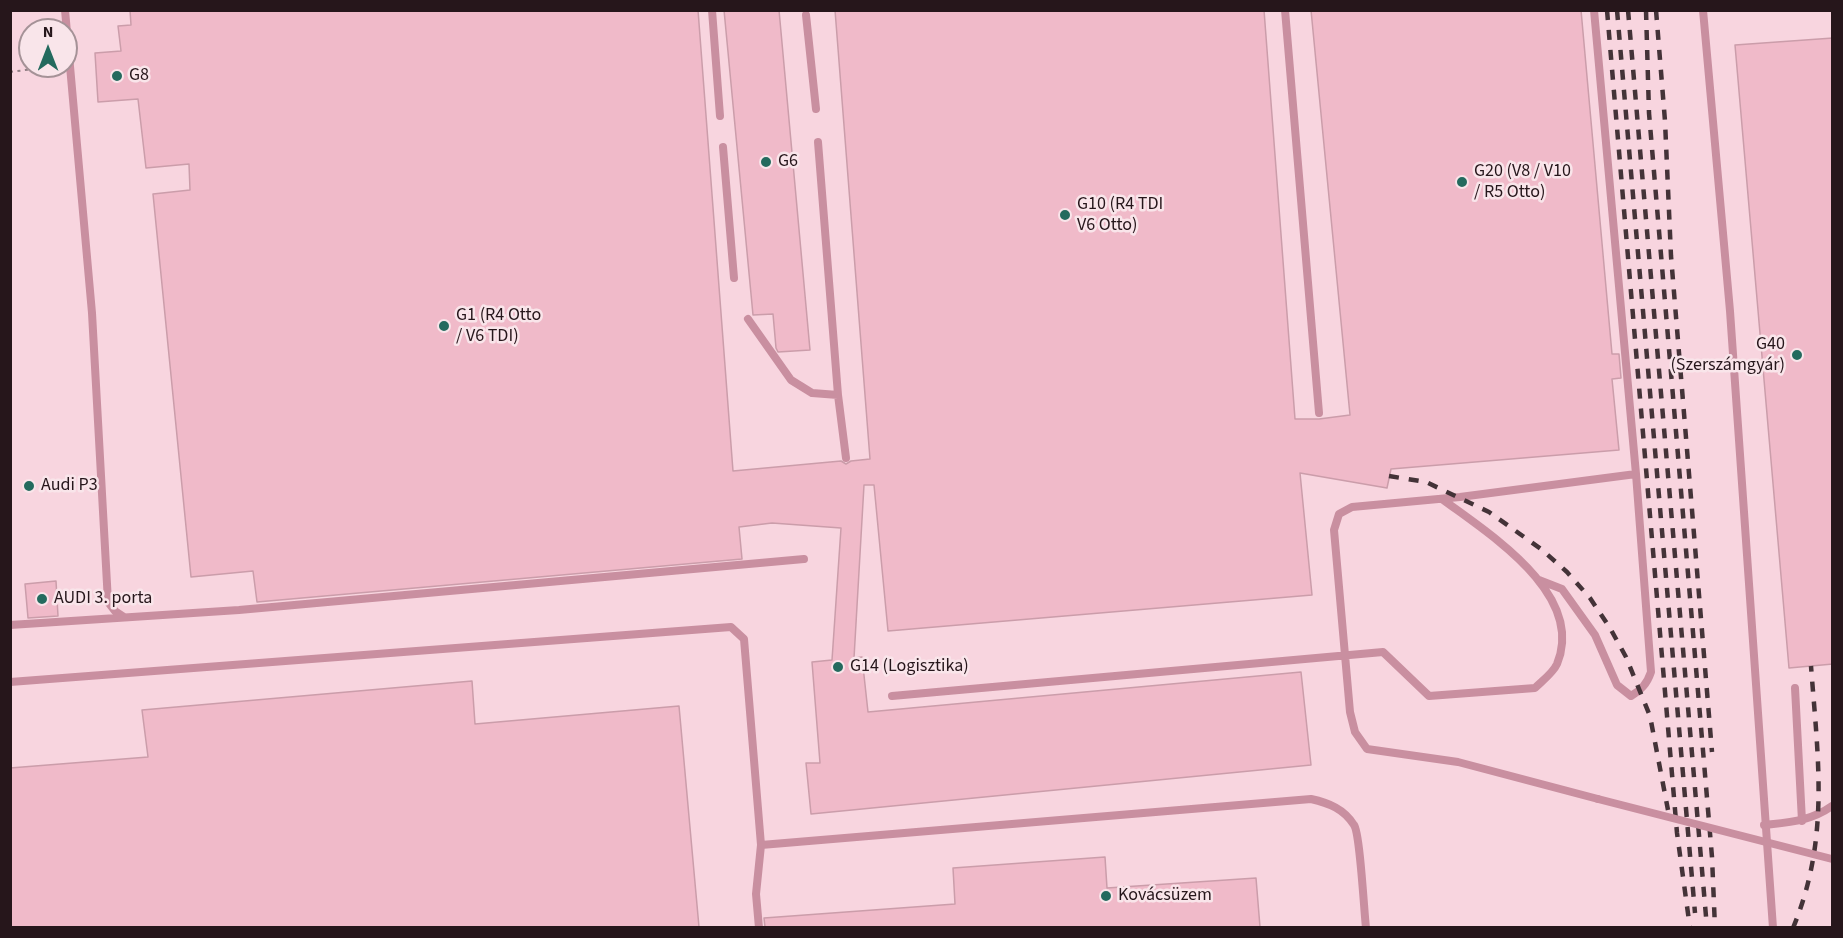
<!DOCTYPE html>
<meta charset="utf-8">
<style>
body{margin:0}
#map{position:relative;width:1843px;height:938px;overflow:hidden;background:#f9e5ea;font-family:"Source Sans 3",sans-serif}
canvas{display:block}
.frame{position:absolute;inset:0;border:12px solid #26161b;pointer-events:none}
.north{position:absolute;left:18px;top:18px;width:60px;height:60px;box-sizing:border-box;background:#f9e5ea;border:2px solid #a59297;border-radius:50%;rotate:0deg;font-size:16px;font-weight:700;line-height:24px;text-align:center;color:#26161b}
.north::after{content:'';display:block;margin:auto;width:21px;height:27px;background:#246a5e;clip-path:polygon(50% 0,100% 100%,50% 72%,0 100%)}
</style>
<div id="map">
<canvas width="1843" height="938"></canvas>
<div class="frame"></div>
<div class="north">N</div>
</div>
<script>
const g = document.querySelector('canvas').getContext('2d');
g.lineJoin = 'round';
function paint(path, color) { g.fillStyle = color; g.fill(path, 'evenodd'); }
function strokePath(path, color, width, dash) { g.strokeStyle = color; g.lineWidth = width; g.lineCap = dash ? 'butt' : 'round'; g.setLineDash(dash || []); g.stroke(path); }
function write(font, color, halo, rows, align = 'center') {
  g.font = font + ' "Source Sans 3",sans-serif'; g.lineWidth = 5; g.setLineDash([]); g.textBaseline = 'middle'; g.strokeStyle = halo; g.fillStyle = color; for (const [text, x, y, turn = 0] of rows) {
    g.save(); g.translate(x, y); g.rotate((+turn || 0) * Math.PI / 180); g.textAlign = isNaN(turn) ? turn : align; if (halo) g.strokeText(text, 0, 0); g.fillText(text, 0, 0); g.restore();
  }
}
paint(new Path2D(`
 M 10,11 L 1832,11 L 1832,927 L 11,927 ZM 30,30 L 66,30 L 66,66 L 30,66 Z`), '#f8d5df');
const building = new Path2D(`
 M 130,10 L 698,10 L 733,471 L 841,461 L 846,464 L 851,461 L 870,459 L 835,10 L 1264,10 L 1295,419 L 1319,419 L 1350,415 L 1311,10 L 1581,10 L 1612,354 L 1619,354 L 1621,378 L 1612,379 L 1619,450 L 1391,469 L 1387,488 L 1300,473 L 1312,595 L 888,631 L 874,485 L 864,485 L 854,658 L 862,657 L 868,712 L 1301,672 L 1311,765 L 811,814 L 806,763 L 820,763 L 812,662 L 832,660 L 841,528 L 772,523 L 739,527 L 742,559 L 257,602 L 253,571 L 191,577 L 153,194 L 190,190 L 189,164 L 146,168 L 138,99 L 98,102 L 95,53 L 121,51 L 118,26 L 131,25 Z
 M 724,10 L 779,10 L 810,350 L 778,352 L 776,348 L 773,314 L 753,315 Z
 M 1833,38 L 1833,664 L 1789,668 L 1735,45 Z
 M 56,581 L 58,616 L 28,618 L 25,584 Z
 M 472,681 L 475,724 L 679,706 L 699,927 L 10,927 L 10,768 L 148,757 L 142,710 Z
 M 1105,857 L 1107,888 L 1256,878 L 1260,927 L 765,927 L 764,918 L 955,904 L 953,868 Z`);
paint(building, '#f0bac9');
strokePath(building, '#cb9daa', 1.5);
strokePath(new Path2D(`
 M 10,72 L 56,66`), '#917f84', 2, [3, 4.5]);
strokePath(new Path2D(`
 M 65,10 L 92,313 L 108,602 L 115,611 L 124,617
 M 712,10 L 720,116
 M 1285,10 L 1319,413
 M 1703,10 L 1730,311 L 1773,928
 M 806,15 L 816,109
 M 723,147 L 734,278
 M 748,319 L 791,380 L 812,393 L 838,395 L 818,142
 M 838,395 L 846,458
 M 1539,580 L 1562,589 L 1595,635 L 1617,685 L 1631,696 C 1641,690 1647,684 1651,672 L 1636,474 L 1594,10
 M 10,625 L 239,610 L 804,559
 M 10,682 L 731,627 L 744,639 L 761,845 L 756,894 L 759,928
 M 1795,688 L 1802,821
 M 892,696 L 1383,652 L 1429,696 L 1535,688 C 1542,681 1553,673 1557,664 C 1586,594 1489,534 1442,499
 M 1598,799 L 1458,762 L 1367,749 L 1355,732 L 1350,712 L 1334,530 L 1339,514 L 1352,507 L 1460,497 L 1636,474
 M 1764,825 C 1790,822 1811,821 1832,806
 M 761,845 L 1311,799 C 1329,803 1344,809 1354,825 C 1360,833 1364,911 1366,928`), '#c98fa0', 8);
strokePath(new Path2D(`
 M 1607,10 L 1677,833 L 1690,928
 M 1617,10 L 1695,913
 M 1628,10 L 1707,928
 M 1646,10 L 1649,113 L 1712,857 L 1715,928
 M 1656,10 L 1665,121 L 1671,256 L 1712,752
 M 1389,476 L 1426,482 L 1489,512 L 1541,549 L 1567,572 L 1590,598 L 1610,628 L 1626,657 L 1650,716 L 1668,810
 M 1793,928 C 1830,839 1818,759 1811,666`), '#443338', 4.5, [10, 10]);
strokePath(new Path2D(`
 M 1598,799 L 1832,859`), '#c98fa0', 8);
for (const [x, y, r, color] of [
 [117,76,6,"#246a5e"],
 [766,162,6,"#246a5e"],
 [1462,182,6,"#246a5e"],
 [1065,215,6,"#246a5e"],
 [444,326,6,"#246a5e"],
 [1797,355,6,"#246a5e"],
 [29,486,6,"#246a5e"],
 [42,599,6,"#246a5e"],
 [838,667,6,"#246a5e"],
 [1106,896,6,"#246a5e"]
]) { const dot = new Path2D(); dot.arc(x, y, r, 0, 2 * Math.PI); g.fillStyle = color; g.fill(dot); strokePath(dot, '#f9e5ea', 2); }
write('18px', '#26161b', '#f9e5ea', [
 ["G8",129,76],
 ["G6",778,162],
 ["G20 (V8 / V10",1474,172],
 ["/ R5 Otto)",1474,193],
 ["G10 (R4 TDI",1077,205],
 ["V6 Otto)",1077,226],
 ["G1 (R4 Otto",456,316],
 ["/ V6 TDI)",456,337],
 ["G40",1785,345,"right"],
 ["(Szerszámgyár)",1785,366,"right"],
 ["Audi P3",41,486],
 ["AUDI 3. porta",54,599],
 ["G14 (Logisztika)",850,667],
 ["Kovácsüzem",1118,896]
], 'left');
</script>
